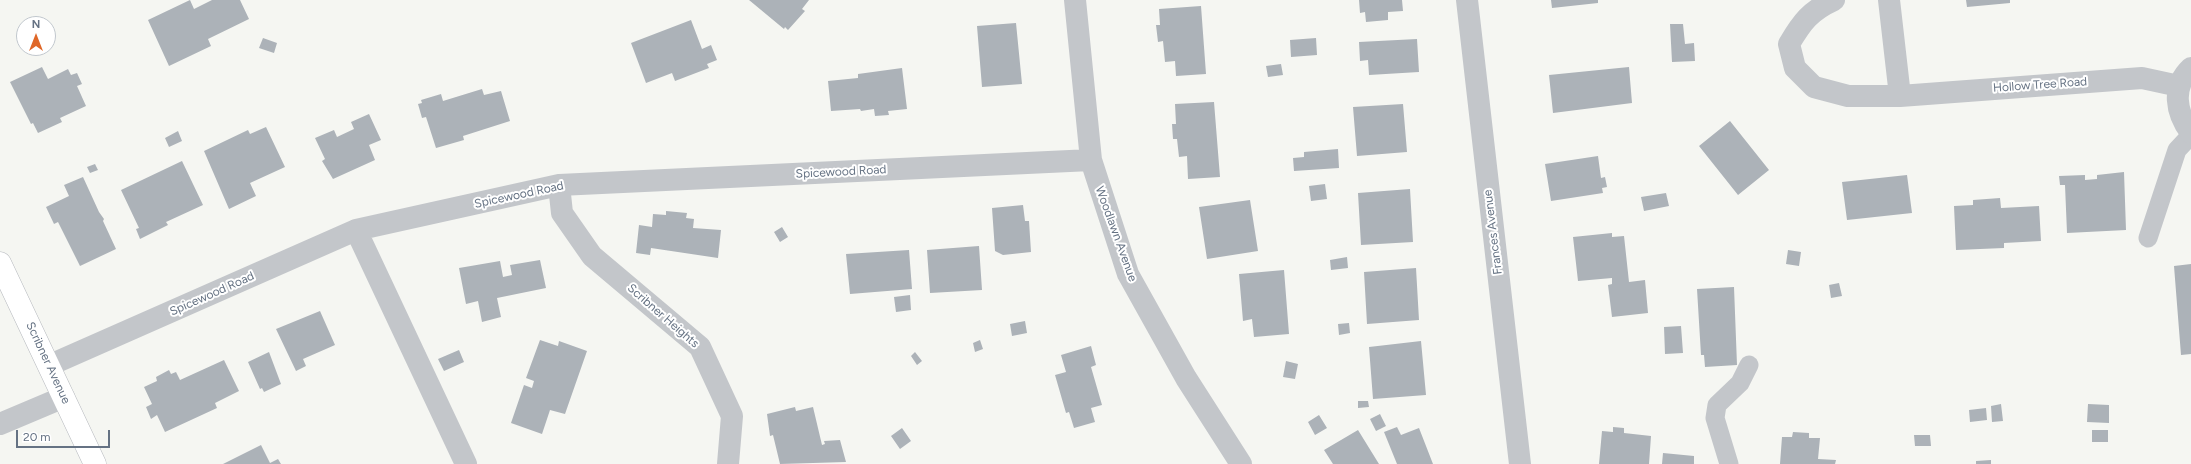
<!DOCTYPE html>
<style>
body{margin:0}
#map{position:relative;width:2191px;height:464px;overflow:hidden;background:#f5f6f2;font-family:Figtree,sans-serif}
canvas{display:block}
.north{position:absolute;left:16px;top:16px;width:40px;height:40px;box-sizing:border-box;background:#fff;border:1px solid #c1c7cd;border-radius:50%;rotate:0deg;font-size:11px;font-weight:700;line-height:16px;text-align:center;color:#657283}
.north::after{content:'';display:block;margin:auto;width:14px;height:18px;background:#df6728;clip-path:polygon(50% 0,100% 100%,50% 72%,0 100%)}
.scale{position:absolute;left:16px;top:430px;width:94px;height:18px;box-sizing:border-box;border:2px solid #657283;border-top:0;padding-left:5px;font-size:12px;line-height:14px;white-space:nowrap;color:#657283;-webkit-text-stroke:3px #fff;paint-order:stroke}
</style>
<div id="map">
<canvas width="2191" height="464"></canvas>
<div class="north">N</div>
<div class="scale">20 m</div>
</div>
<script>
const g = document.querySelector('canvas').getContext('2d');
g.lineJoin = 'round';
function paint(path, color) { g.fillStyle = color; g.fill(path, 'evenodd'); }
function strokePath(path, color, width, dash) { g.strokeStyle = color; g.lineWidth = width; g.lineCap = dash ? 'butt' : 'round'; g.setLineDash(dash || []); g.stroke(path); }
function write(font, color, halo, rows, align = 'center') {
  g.font = font + ' Figtree,sans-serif'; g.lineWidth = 4; g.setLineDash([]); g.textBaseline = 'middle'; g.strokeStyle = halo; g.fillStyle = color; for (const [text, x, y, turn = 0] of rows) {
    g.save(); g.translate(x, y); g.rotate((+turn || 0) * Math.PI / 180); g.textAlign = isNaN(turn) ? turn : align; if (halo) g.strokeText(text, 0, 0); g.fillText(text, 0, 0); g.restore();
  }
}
paint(new Path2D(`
 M 190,0 L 194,9 L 212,0 L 240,0 L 249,19 L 208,39 L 211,46 L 169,66 L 148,20 Z
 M 749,0 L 809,0 L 802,9 L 805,11 L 788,30 L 785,27 L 784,29 Z
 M 1359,0 L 1402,0 L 1403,11 L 1388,12 L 1388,20 L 1366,22 L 1365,12 L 1360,13 Z
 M 1551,0 L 1598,0 L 1598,3 L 1552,8 Z
 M 1966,0 L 2010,0 L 2010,3 L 1967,7 Z
 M 1201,6 L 1206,74 L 1176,76 L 1175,61 L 1165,62 L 1163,41 L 1158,42 L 1156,25 L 1160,25 L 1159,9 Z
 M 691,20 L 702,49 L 711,45 L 717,60 L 707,64 L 709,68 L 675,81 L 672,73 L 646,83 L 631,43 Z
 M 1016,23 L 1022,84 L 982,87 L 977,26 Z
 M 1670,24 L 1683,24 L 1685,44 L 1694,43 L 1695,61 L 1672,62 Z
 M 263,38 L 277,43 L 274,53 L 259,48 Z
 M 1316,38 L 1317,55 L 1291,57 L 1290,40 Z
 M 1417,39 L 1419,72 L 1369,75 L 1368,60 L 1360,61 L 1359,42 Z
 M 1281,64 L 1283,75 L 1268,77 L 1266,66 Z
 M 42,67 L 48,79 L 68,69 L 71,75 L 77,73 L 82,84 L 77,86 L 86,106 L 60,118 L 62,122 L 38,133 L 33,123 L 31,124 L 10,82 Z
 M 1629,67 L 1632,103 L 1553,113 L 1549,75 Z
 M 902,68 L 907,109 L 888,111 L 889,115 L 875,116 L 874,109 L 861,111 L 860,109 L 831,111 L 828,81 L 858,78 L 858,74 Z
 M 482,89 L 484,95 L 501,91 L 510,121 L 463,136 L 464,140 L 436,148 L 426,117 L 422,118 L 418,104 L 422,103 L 421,100 L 441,94 L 443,101 Z
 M 1214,102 L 1220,177 L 1188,179 L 1187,156 L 1179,157 L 1177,139 L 1173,139 L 1172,124 L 1176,124 L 1175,104 Z
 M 1403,104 L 1407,152 L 1357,156 L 1353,107 Z
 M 369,114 L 381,140 L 369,145 L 375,160 L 333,179 L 322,161 L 325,159 L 315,138 L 334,130 L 337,137 L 354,129 L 351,122 Z
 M 1730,121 L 1769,170 L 1738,195 L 1699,146 Z
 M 266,127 L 285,167 L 250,183 L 256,196 L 229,209 L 204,151 L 248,130 L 250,134 Z
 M 178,131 L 182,141 L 169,147 L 165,138 Z
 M 1338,149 L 1339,168 L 1294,171 L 1293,158 L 1304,157 L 1304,152 Z
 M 1598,156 L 1601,178 L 1605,177 L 1607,187 L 1602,188 L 1603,193 L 1551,201 L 1545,164 Z
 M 182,161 L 203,205 L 166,222 L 168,225 L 140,239 L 136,229 L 139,228 L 121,190 Z
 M 95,164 L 98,170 L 90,173 L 87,167 Z
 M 2124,172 L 2126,230 L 2067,233 L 2065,185 L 2060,185 L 2059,176 L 2085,175 L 2085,180 L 2097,179 L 2097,175 Z
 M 1907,175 L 1912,213 L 1847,220 L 1842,182 Z
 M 83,177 L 99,212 L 104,219 L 103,221 L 116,249 L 80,266 L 58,222 L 54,224 L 46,207 L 69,196 L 64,185 Z
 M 1325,184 L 1327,199 L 1311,201 L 1309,186 Z
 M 1410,189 L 1413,242 L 1361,245 L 1358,193 Z
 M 1666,193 L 1669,206 L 1644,211 L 1641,197 Z
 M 2000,198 L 2001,208 L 2039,206 L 2041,241 L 2004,243 L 2004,248 L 1956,250 L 1954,206 L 1973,205 L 1973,200 Z
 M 1250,200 L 1258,251 L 1207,259 L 1199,207 Z
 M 1023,205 L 1025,221 L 1029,221 L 1031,252 L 1003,255 L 995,251 L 992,208 Z
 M 666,211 L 687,213 L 686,218 L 694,219 L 693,228 L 721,230 L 718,258 L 651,248 L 650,255 L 636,253 L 639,225 L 652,227 L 653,214 L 666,215 Z
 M 782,227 L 788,237 L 780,242 L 774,232 Z
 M 1612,233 L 1612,237 L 1624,236 L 1629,282 L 1645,280 L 1648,313 L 1612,317 L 1608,285 L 1612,284 L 1612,278 L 1578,281 L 1573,237 Z
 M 979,246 L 982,290 L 930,293 L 927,250 Z
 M 909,250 L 912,289 L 850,294 L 846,254 Z
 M 1788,250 L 1801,252 L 1799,266 L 1786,264 Z
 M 1347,257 L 1348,268 L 1331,270 L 1330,260 Z
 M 540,260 L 546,288 L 497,298 L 501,317 L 482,322 L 478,301 L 466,304 L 459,268 L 500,261 L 503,277 L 512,275 L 510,265 Z
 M 2191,264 L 2191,354 L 2181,355 L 2174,266 Z
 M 1416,268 L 1419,320 L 1367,324 L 1364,272 Z
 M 1284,270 L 1289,334 L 1254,337 L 1252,319 L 1243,321 L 1239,274 Z
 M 1839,283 L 1842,296 L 1831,298 L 1829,285 Z
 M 1734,287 L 1737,365 L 1705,367 L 1704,355 L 1701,355 L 1697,289 Z
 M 910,295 L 911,310 L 896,312 L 894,297 Z
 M 320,311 L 335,345 L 303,359 L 306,366 L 296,371 L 276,329 Z
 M 1025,321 L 1027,333 L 1012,336 L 1010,324 Z
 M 1349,323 L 1350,333 L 1339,335 L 1338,324 Z
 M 1681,326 L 1683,353 L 1665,354 L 1664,327 Z
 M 540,340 L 558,346 L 559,341 L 587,351 L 565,414 L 550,410 L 542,434 L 511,423 L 524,385 L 532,388 L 534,381 L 526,378 Z
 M 980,340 L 983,349 L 975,352 L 973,343 Z
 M 1421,341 L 1426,395 L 1373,399 L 1369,347 Z
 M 1091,346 L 1096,365 L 1091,367 L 1102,405 L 1091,408 L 1095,422 L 1074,428 L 1069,412 L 1066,413 L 1055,375 L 1066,372 L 1061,355 Z
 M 459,350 L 464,362 L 444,371 L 438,359 Z
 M 269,352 L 281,384 L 264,392 L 262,388 L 260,389 L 248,362 Z
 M 915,352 L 922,361 L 917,365 L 911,356 Z
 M 224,360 L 239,391 L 215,403 L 217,408 L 165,432 L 157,415 L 151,419 L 146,407 L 152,404 L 144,387 L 157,381 L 156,377 L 169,370 L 171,374 L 176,372 L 180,380 Z
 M 1286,361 L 1298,364 L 1295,379 L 1283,377 Z
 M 1358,401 L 1368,401 L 1369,407 L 1358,408 Z
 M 2001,404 L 2003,421 L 1992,422 L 1991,406 Z
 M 2088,404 L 2109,405 L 2109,423 L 2087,422 Z
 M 795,407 L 796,411 L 813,407 L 822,445 L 825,444 L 824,441 L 840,440 L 846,462 L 780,464 L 773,435 L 770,436 L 767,414 Z
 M 1986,408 L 1987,420 L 1970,422 L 1969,410 Z
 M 1380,414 L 1386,426 L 1376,431 L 1370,419 Z
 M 1319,415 L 1327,428 L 1315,435 L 1308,422 Z
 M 1397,427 L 1401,435 L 1419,428 L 1433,464 L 1397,464 L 1384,432 Z
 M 1613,427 L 1624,428 L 1624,433 L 1651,436 L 1649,464 L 1599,464 L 1602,431 L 1613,432 Z
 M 902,428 L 911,441 L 900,449 L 891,436 Z
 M 1358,430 L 1379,464 L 1333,464 L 1324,450 Z
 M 2092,430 L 2108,430 L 2108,442 L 2092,442 Z
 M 1793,432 L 1809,433 L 1809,438 L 1820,438 L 1818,459 L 1836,460 L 1835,464 L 1780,464 L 1782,437 L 1792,437 Z
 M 1914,435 L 1930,435 L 1931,446 L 1915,446 Z
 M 261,445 L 270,463 L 278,459 L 281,464 L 223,464 Z
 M 1663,453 L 1694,456 L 1694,464 L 1662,464 Z
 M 1991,460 L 1991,464 L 1976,464 L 1976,461 Z`), '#acb2b8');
const secondary = new Path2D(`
 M 0,263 L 95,464`);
strokePath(secondary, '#b6b9be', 23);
strokePath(new Path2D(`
 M 2148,238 L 2177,150 L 2191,135
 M 1729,464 L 1715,418 L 1717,405 L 1740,383 L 1749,365`), '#c3c6ca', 19);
strokePath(new Path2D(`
 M 1075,0 L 1091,160 L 1128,274 L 1186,378 L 1241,464
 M 1467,0 L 1520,464
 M 1834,0 C 1810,11 1802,22 1789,44 L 1795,68 L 1814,87 L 1848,96 L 1900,96 L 2142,78 L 2179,86
 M 1889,0 L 1900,96
 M 2191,68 C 2171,87 2176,113 2191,133
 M 559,185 L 562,213 L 592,256 L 700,347 L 732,416 L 728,464
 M 356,230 L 466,464
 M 50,365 L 356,230 L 559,185 L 1091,160
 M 0,424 L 64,397`), '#c3c6ca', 22);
strokePath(secondary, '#fff', 22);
write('12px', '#657283', '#fff', [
 ["Hollow Tree Road",2040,85,-4],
 ["Spicewood Road",841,172,-3],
 ["Spicewood Road",519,195,-12],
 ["Frances Avenue",1493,232,-97],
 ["Woodlawn Avenue",1116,234,70],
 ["Spicewood Road",212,294,-24],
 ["Scribner Heights",663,316,41],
 ["Scribner Avenue",48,363,65]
]);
</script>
